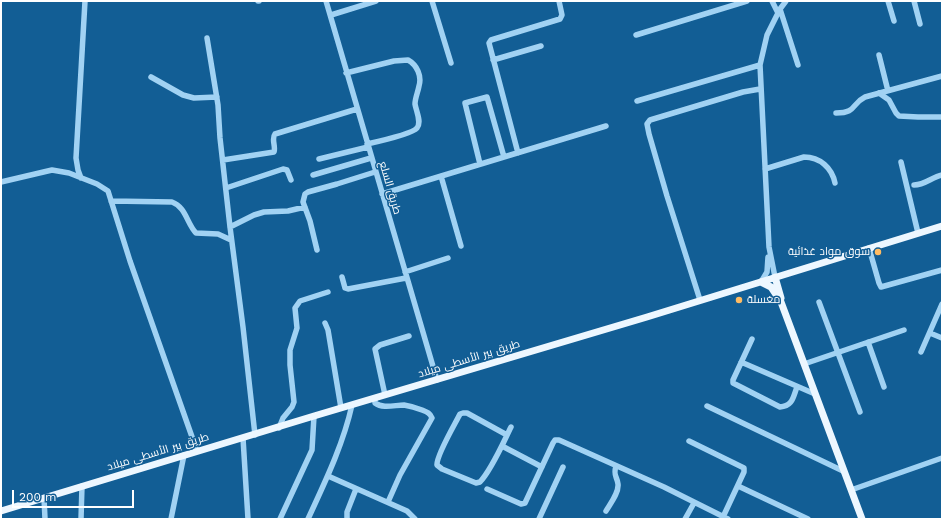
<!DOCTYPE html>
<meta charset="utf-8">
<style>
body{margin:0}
#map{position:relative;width:943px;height:520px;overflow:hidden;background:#125e95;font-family:"Work Sans",sans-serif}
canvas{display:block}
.frame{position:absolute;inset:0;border:2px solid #fff;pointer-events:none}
.scale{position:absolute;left:12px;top:490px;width:122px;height:18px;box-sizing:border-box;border:2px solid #fff;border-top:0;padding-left:5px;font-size:12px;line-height:14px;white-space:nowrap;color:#fff;-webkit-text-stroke:3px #125e95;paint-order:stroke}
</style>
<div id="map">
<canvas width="943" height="520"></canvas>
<div class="frame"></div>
<div class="scale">200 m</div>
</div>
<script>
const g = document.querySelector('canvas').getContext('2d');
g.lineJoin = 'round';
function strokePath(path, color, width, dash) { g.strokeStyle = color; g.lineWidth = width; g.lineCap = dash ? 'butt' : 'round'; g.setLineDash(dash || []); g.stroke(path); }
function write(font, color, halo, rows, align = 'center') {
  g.font = font + ' "Work Sans",Cairo,sans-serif'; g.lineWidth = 3; g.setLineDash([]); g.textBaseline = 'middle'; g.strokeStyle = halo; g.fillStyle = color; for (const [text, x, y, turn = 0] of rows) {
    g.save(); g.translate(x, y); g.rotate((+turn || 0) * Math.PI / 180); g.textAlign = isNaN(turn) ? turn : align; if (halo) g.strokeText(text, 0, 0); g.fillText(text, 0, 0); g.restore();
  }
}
strokePath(new Path2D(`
 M 258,1 L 259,1
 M 326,1 L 437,380
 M 432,1 L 451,63
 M 772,1 L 778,13
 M 888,1 L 894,21
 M 914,1 L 920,24
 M 780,9 L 798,65
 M 331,15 L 376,1
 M 636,35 L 747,1
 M 207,38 L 218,105 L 220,138 L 230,227 L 243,327 L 255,435
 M 879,55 L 888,91
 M 493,60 L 541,46
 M 346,73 L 394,61 L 408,60 C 417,65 422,76 419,86 C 418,92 415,98 415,104 C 416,111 422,122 417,128 C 412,134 376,142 367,144
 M 151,77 L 183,95 L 194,98 L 217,97
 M 879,93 L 889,100 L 896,113 L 899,116 L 918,117 L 942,117
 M 637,101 L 760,65
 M 836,113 C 857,113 851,104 865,97 L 942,76
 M 518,153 L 489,43 L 491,40 L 560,19 L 562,15 L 559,1
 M 319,159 L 368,147
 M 223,160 L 274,152 C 276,146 271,139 275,134 L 357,109
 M 901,162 L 918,233
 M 480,164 L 465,103 L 487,97 L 504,157
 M 765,169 L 804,157 C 820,157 832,168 835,183
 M 313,175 L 371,158
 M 441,176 L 461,246
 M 81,178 L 78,170 L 76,158 L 85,1
 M 1,182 L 52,170 L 69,173 L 97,184 L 108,191 L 130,261 L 197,451
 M 914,185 C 925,185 932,177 942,175
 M 226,188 L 283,169 L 287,170 L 291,180
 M 382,194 L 606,126
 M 111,201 L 172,202 C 186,207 187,224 196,233 L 218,234 L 231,240
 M 230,227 L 254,215 L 264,212 L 288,211 L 305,207
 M 869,248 L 879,283 L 881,287 L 942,270
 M 317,250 L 310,221 L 303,202 L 305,194 L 308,192 L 337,184 L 375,172
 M 405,272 L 448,258
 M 342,277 L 345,288 L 348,289 L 406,278
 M 775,277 L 769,247 L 760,65 L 767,35 L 780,9 L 786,1
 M 761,282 L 767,272 L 768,257
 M 700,300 L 667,196 L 649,134 L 647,124 L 650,120 L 743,92 L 760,89
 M 819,302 L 860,412
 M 325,323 L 328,330 L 341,408
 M 930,333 L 942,338
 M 752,339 L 733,380 L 733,383 L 780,407 C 793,406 793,397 797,387
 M 868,342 L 884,387
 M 921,352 L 942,304
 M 741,362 L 815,394
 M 804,364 L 904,330
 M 385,395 L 375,349 L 380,345 L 409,336
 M 375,398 L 375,403 C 383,409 395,405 404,405 C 410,406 417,408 422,410 C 427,412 430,413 432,418 L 400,475 L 388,502
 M 707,406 L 843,471
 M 279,428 L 283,418 L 292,407 L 294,402 L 290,365 L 290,350 L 297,328 L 295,308 L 300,301 L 328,292
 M 507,435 L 467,413 L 463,413 L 460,414 C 455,424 436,456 437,465 L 442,469 L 476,483 L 480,482 C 492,469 503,443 511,427
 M 243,438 L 248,519
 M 689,441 L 744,468 L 744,472 L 723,517
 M 502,446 L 542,467
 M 328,476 L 407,511 L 415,519
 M 738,486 L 808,519
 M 487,489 L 521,504 L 525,503 L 553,443 L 555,440 L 559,440 L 664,487 L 728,519
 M 851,490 L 942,458
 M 44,498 L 45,519
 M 606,511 C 610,504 619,493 618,484 C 617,476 613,476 616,466
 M 81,519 L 82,486
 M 171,519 L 184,455
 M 280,519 L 312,450 L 314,416
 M 308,519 C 325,482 343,445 352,405
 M 347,519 L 347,512 L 356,489
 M 539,519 L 563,467
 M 685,519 L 694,503`), '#a1d2f3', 5.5);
strokePath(new Path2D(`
 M 775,277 L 781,298
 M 761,282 L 771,287 L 781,302 L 862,519
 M 1,511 L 314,416 L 647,317 L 942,226`), '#edf7ff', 7);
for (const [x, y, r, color] of [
 [878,252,4,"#ffbc63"],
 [739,300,4,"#ffbc63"]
]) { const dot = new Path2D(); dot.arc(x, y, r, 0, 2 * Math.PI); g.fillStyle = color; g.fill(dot); strokePath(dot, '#125e95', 1.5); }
write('11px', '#fff', '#125e95', [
 ["طريق السلع",390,188,74],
 ["طريق بير الأسطى ميلاد",469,359,-17],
 ["طريق بير الأسطى ميلاد",158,452,-17]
]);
write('11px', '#fff', '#125e95', [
 ["سوق مواد غذائية",870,252],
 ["مغسلة",747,300,"left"]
], 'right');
</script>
